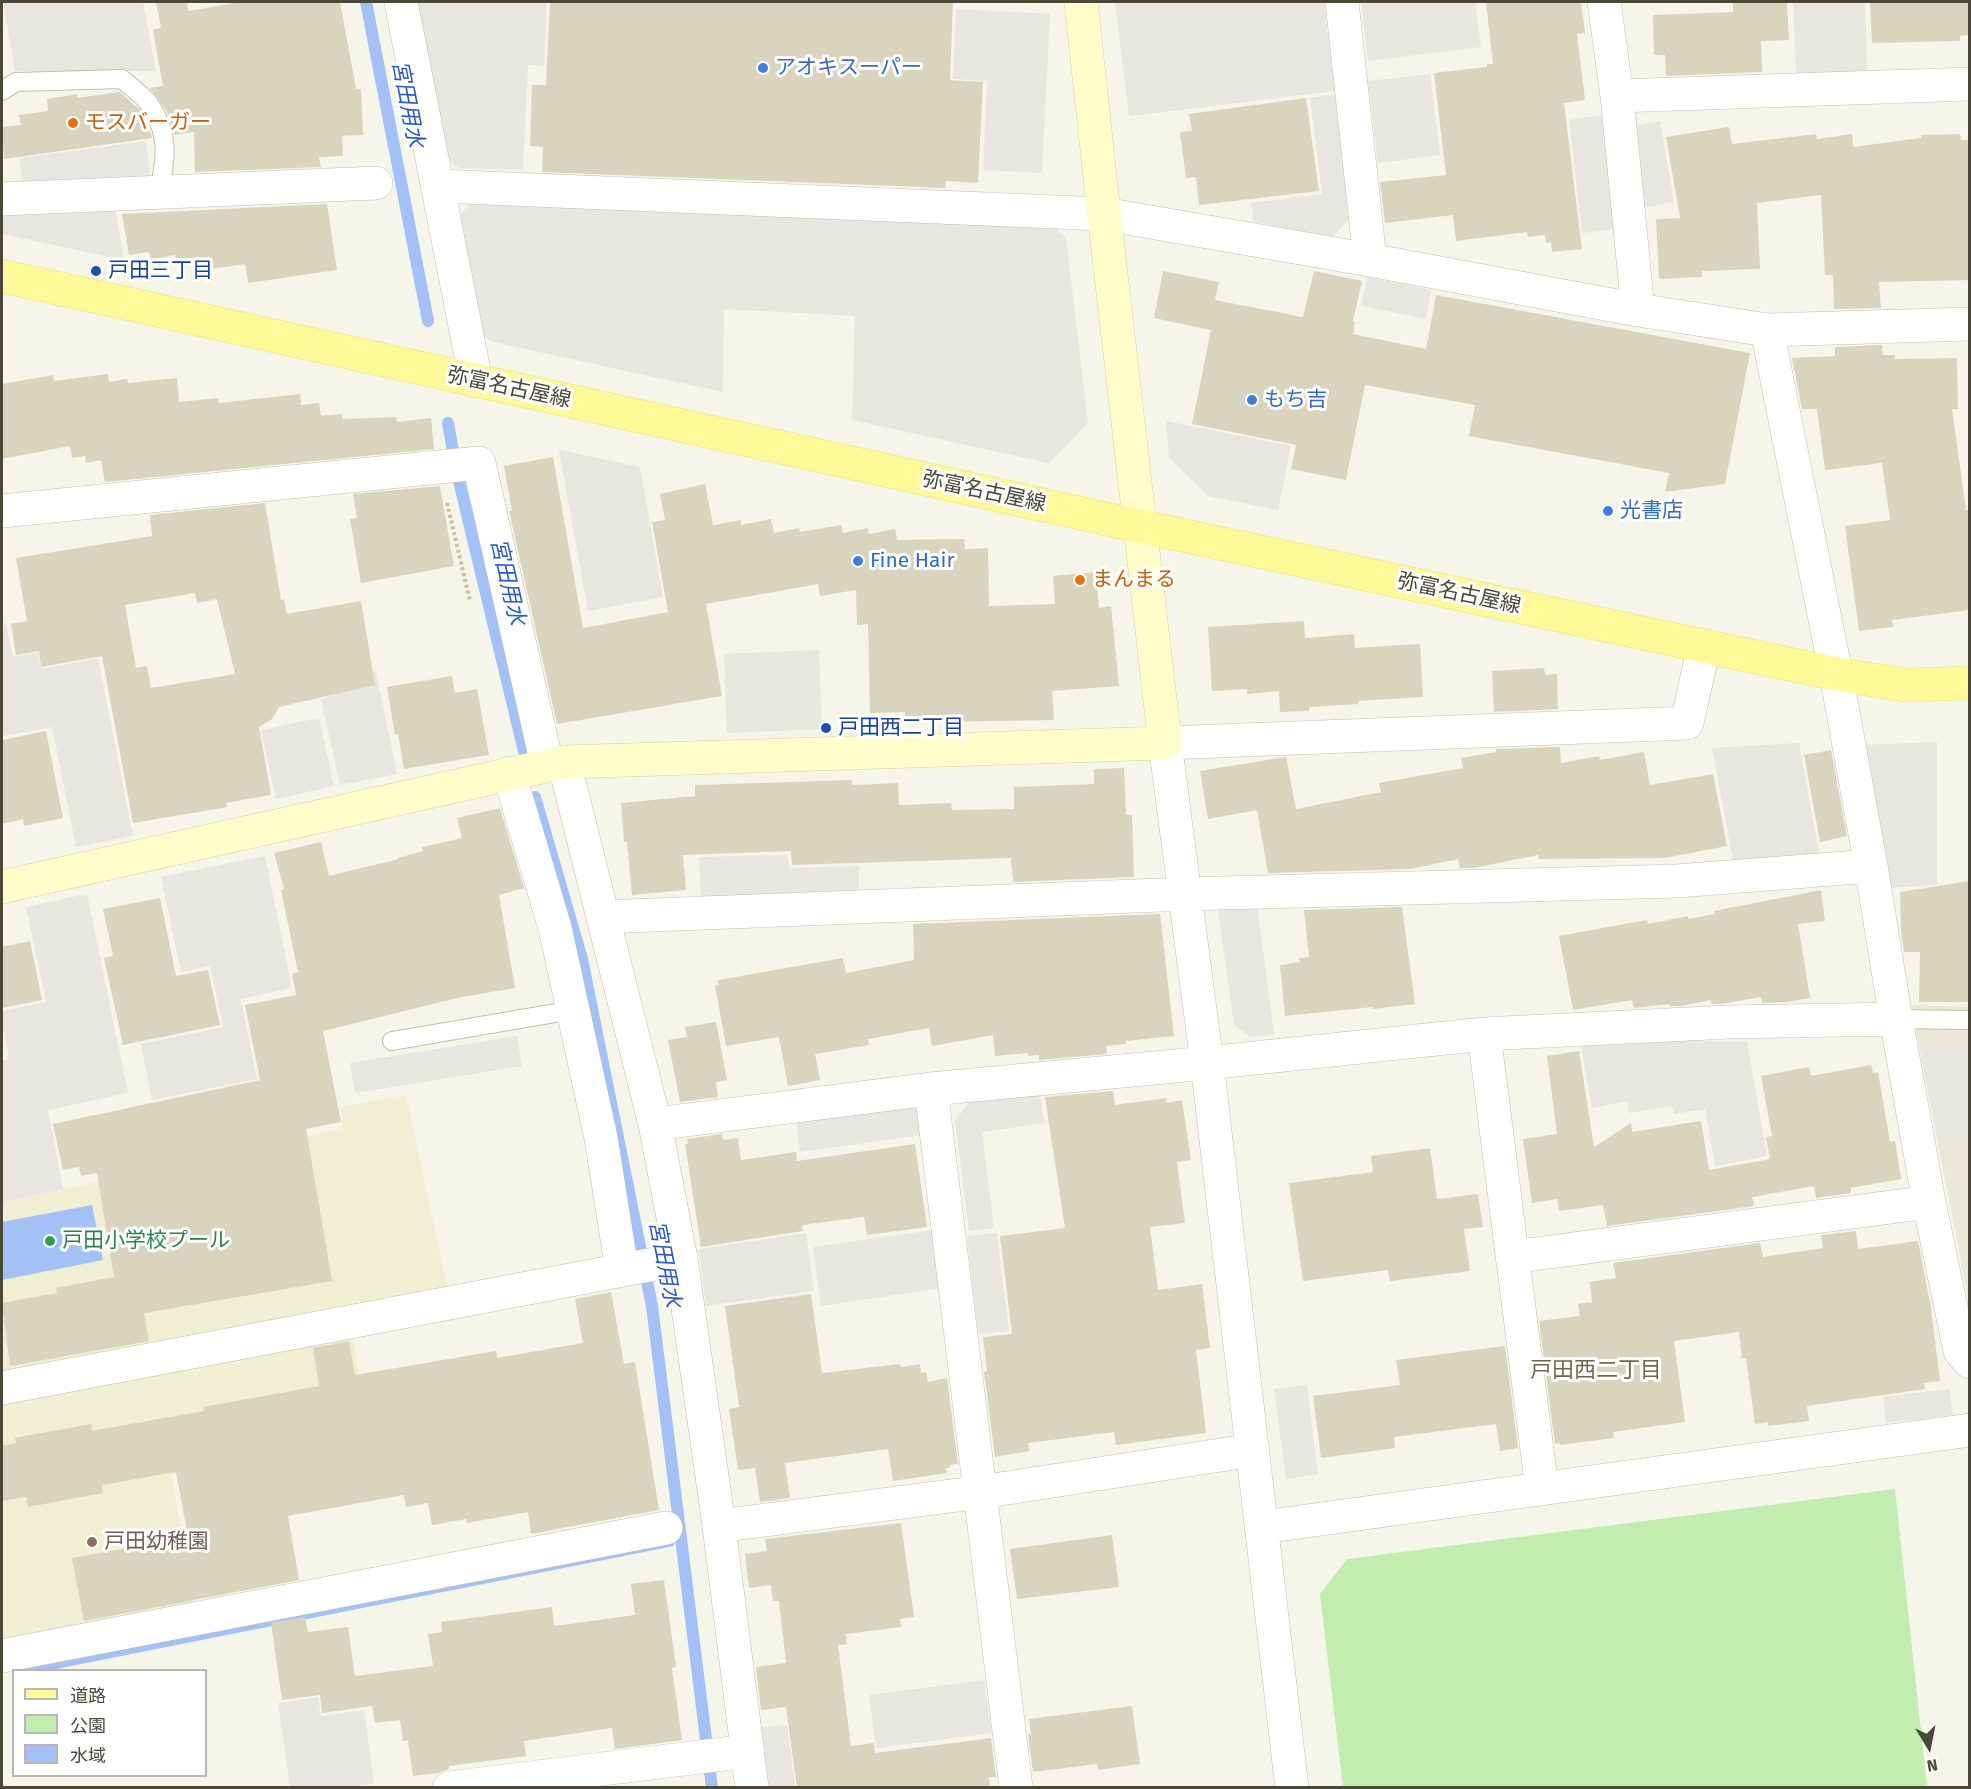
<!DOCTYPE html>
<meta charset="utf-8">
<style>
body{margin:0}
#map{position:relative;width:1971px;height:1789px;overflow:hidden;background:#f6f5ea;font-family:"Fira Sans","Noto Sans JP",sans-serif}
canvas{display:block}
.frame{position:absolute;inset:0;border:3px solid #4b4837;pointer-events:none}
.legend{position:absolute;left:12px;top:1669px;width:195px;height:108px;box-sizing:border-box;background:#fff;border:2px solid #b7b6af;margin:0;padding:8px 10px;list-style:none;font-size:18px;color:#4b4837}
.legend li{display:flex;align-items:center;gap:12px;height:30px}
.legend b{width:30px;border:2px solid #b7b6af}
.north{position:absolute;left:1899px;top:1717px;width:60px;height:60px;-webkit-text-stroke:4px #fff;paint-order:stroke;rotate:170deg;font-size:16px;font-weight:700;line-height:24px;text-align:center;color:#4b4837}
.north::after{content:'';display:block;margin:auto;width:21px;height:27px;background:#4b4837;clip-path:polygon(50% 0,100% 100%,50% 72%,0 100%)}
</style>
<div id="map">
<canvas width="1971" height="1789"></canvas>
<div class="frame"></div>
<ul class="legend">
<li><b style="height:8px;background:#fff99a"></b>道路</li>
<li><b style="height:16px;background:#c3edb0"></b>公園</li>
<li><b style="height:16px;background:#a3c1f6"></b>水域</li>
</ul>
<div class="north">N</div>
</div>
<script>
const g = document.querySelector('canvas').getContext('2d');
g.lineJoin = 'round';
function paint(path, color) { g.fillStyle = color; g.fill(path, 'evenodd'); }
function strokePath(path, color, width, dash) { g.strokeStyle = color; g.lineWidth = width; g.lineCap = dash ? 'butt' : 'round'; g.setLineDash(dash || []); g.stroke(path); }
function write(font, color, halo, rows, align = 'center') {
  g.font = font + ' "Fira Sans","Noto Sans JP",sans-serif'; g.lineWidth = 6; g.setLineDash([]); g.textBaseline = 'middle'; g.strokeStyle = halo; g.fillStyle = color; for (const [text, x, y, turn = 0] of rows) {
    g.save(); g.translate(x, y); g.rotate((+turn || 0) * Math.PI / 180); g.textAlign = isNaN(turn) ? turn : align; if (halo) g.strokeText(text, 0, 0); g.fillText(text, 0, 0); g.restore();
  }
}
paint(new Path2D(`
 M 1911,1005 L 1969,1007 L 1969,1303 L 1919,1045 Z`), '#eae9d7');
paint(new Path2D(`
 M 406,1095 L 448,1291 L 2,1376 L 2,1203 L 343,1128 L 340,1107 Z
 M 352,1334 L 371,1438 L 171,1475 L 195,1610 L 2,1647 L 2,1398 Z`), '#f0eed3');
paint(new Path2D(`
 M 1895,1489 L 1927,1787 L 1343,1787 L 1320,1594 L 1347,1559 Z`), '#c3edb0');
paint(new Path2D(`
 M 3,2 L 143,2 L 156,71 L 15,71 Z
 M 412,2 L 547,2 L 544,66 L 528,65 L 523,170 L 459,168 L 442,155 Z
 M 1115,2 L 1324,2 L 1335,91 L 1129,116 Z
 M 1361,2 L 1475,2 L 1481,47 L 1368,61 Z
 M 1793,2 L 1865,2 L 1867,71 L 1796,74 Z
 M 956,9 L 1050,14 L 1042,173 L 983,170 L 987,81 L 953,79 Z
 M 1430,74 L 1440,155 L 1378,163 L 1368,81 Z
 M 1335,94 L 1350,218 L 1333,237 L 1254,222 L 1251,203 L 1322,194 L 1310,98 Z
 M 1603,115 L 1617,229 L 1582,233 L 1569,120 Z
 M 1660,121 L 1674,202 L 1641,208 L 1632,126 Z
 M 146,141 L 151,182 L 23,186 L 19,158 Z
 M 472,201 L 1053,226 L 1066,238 L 1088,423 L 1049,463 L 852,420 L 855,316 L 724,309 L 723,392 L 493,342 L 479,332 L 457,219 Z
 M 115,207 L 124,260 L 2,234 L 2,210 Z
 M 1367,277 L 1431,290 L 1426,319 L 1361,306 Z
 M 1166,421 L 1291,446 L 1278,510 L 1208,496 L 1169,458 Z
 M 559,450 L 640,467 L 663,597 L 588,611 Z
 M 6,623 L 13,657 L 38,652 L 41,669 L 98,658 L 133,836 L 76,847 L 52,727 L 2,736 L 2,624 Z
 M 819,650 L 822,729 L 727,733 L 724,654 Z
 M 376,671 L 397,774 L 340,785 L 321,699 L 332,696 L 329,681 Z
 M 319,718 L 334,786 L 276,799 L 261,730 Z
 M 1937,742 L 1937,885 L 1887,888 L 1859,745 Z
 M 1799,743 L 1820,858 L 1733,860 L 1712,748 Z
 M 788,855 L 789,868 L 859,866 L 859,896 L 701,900 L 699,857 Z
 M 265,856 L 292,988 L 241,999 L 257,1079 L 152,1100 L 141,1044 L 223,1027 L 210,966 L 181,972 L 161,877 Z
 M 87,894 L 128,1093 L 48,1110 L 63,1189 L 2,1203 L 2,1061 L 9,1059 L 2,1022 L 2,1011 L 46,1002 L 26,907 Z
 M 1256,896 L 1274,1034 L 1251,1037 L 1234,1025 L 1216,897 Z
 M 517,1036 L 522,1066 L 355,1093 L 350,1063 Z
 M 1693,1041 L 1747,1042 L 1767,1156 L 1715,1166 L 1705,1109 L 1674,1114 L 1672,1106 L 1629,1113 L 1627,1101 L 1592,1108 L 1581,1046 Z
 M 1919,1045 L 1969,1045 L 1969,1136 L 1937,1138 Z
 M 1040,1090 L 1044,1123 L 982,1132 L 994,1228 L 969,1231 L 955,1121 L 972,1099 Z
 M 911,1105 L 920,1114 L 923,1135 L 800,1152 L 796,1121 Z
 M 933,1230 L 941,1288 L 821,1306 L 813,1247 Z
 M 806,1233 L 814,1291 L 706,1306 L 699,1249 Z
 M 997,1233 L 1009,1331 L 978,1334 L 967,1236 Z
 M 1307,1385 L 1318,1474 L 1286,1479 L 1274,1389 Z
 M 1949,1389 L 1953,1415 L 1886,1423 L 1883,1397 Z
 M 984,1680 L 992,1733 L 876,1748 L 869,1695 Z
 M 318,1697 L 321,1716 L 364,1710 L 374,1783 L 345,1788 L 290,1787 L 278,1703 Z
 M 787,1725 L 795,1787 L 767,1787 L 759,1728 Z`), '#e7e6e1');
paint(new Path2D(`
 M 92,1205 L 103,1260 L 2,1280 L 2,1222 Z
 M 674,1537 L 674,1546 L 51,1670 L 18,1670 Z`), '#a3c1f6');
strokePath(new Path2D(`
 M 366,2 L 428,321
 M 448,423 L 457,473 L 524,751
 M 535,797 L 582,959 L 652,1306 L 707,1747
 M 709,1763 L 712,1788`), '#a3c1f6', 12);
paint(new Path2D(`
 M 156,2 L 187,2 L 188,11 L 240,2 L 340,2 L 356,89 L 361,89 L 363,135 L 342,136 L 343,156 L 319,157 L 321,167 L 195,172 L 194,132 L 175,135 L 166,110 L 150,88 L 163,86 L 153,30 L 161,28 Z
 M 550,2 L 953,2 L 950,80 L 983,82 L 978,183 L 946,181 L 945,188 L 542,172 L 543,147 L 530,146 L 532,85 L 546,85 Z
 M 1486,2 L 1581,2 L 1585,33 L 1577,34 L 1585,100 L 1564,103 L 1582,249 L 1552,252 L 1551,242 L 1546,243 L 1545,235 L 1528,237 L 1527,232 L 1456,241 L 1453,215 L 1385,223 L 1380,182 L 1446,175 L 1434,73 L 1487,67 L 1487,64 L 1493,64 Z
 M 1733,2 L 1787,2 L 1789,40 L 1761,41 L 1762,72 L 1666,76 L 1665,55 L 1654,55 L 1653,15 L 1733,12 Z
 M 1870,2 L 1970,2 L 1970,35 L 1960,36 L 1960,41 L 1872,43 Z
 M 120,92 L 141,111 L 146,121 L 152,138 L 4,159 L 2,127 L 21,125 L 19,115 L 48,111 L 47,99 L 77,94 L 77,98 Z
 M 1306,98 L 1319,191 L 1199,205 L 1196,177 L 1186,178 L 1180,132 L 1192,131 L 1189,114 Z
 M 1729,127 L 1732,144 L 1816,134 L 1817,139 L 1852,134 L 1853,147 L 1921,138 L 1921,135 L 1960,134 L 1961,140 L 1970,140 L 1970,280 L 1879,282 L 1881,308 L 1834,309 L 1833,275 L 1825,275 L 1821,195 L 1757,203 L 1760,269 L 1702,271 L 1702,277 L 1659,279 L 1656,219 L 1680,218 L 1666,137 Z
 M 327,204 L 337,270 L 248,283 L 245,264 L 204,270 L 203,261 L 177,264 L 175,255 L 151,260 L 149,252 L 129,255 L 122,214 Z
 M 1163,271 L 1219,282 L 1215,300 L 1303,317 L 1314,271 L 1362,281 L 1353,321 L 1355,322 L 1353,334 L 1426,349 L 1436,295 L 1750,353 L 1725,484 L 1665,492 L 1669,473 L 1469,436 L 1475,405 L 1365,385 L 1346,480 L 1291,469 L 1296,445 L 1192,424 L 1211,330 L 1154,318 Z
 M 1882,345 L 1883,355 L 1895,355 L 1895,359 L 1957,358 L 1958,409 L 1952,409 L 1966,510 L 1970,510 L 1970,610 L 1892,620 L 1893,627 L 1859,631 L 1845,526 L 1890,520 L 1882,463 L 1825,470 L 1817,409 L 1802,409 L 1792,358 L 1835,356 L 1835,347 Z
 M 108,374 L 109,382 L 127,379 L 128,383 L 177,378 L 179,402 L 218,398 L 219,403 L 300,394 L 301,405 L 319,403 L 321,416 L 342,414 L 342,419 L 396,417 L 397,422 L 431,418 L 434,449 L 105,482 L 101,460 L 86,463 L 85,456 L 72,458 L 70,446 L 2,459 L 2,384 L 53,375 L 54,381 Z
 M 553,457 L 583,628 L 668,612 L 652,522 L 665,520 L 660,494 L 705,484 L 713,525 L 741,520 L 741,525 L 771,519 L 774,533 L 799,528 L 800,532 L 841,525 L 843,533 L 868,528 L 869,534 L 895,529 L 897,540 L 964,539 L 965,549 L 988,548 L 989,606 L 1055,604 L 1053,576 L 1096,572 L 1099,608 L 1111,606 L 1119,686 L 1052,691 L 1054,720 L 934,722 L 934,719 L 905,720 L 905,712 L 870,713 L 868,624 L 857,625 L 856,590 L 820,596 L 818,584 L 706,604 L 722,696 L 557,724 L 509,511 L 512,511 L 504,466 Z
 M 440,486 L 454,566 L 361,583 L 350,519 L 357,518 L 353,494 Z
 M 265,503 L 281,600 L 284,599 L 287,614 L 361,601 L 375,685 L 279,707 L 272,719 L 259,727 L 271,795 L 226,803 L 227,807 L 133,823 L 102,656 L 41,667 L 39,651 L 16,655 L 11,624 L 27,621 L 16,558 L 152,536 L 150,515 ZM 195,593 L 197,603 L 217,599 L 235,674 L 151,688 L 147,666 L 136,668 L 125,605 Z
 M 1304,621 L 1305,638 L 1354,634 L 1355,648 L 1420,644 L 1423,697 L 1358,701 L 1358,704 L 1309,707 L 1309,711 L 1280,712 L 1279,691 L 1247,694 L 1247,689 L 1212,691 L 1208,627 Z
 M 1544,668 L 1545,675 L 1557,674 L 1558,709 L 1494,712 L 1492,671 Z
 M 452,676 L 455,693 L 477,689 L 489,755 L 404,769 L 398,734 L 395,735 L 387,687 Z
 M 46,731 L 63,818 L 24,826 L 23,819 L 2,824 L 2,740 Z
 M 1560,747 L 1561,763 L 1599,756 L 1600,760 L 1644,752 L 1650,785 L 1713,774 L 1727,846 L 1665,858 L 1539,859 L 1538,855 L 1473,868 L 1460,868 L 1458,859 L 1411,869 L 1268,873 L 1257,810 L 1208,819 L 1200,771 L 1286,757 L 1296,809 L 1381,792 L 1379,783 L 1463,768 L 1461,758 L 1496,752 L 1496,749 Z
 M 1831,750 L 1847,836 L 1820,842 L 1804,755 Z
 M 1124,768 L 1126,815 L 1132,815 L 1134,877 L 1013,882 L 1011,858 L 792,865 L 791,851 L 683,855 L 686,890 L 632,895 L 627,842 L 624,842 L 621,803 L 695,796 L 695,785 L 852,780 L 852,785 L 898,783 L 899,805 L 951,803 L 952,810 L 1014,809 L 1014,787 L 1094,784 L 1094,769 Z
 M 500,808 L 524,888 L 499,895 L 515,988 L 462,997 L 323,1031 L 341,1122 L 306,1129 L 332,1281 L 144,1313 L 149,1341 L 10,1366 L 2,1303 L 57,1293 L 56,1288 L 114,1277 L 97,1173 L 81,1176 L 79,1167 L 63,1170 L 53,1124 L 260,1080 L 245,1005 L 296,995 L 292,974 L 298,972 L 281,890 L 284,889 L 274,853 L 321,842 L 329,876 L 399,859 L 398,858 L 423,851 L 422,847 L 462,838 L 457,818 Z
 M 1970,881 L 1970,1002 L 1919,1002 L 1920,952 L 1904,952 L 1901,931 L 1900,892 Z
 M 1821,890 L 1825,921 L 1798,924 L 1810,998 L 1786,1002 L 1762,1003 L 1761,997 L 1721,1004 L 1712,1004 L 1711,1000 L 1681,1006 L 1670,1006 L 1670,1004 L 1634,1008 L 1632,1000 L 1573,1010 L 1559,936 L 1647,920 L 1648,924 L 1688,916 L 1688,919 L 1715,914 L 1714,911 Z
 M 160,898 L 176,976 L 208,970 L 220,1025 L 123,1045 L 104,958 L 113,956 L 103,909 Z
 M 1402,907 L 1415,1004 L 1373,1009 L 1373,1007 L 1285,1016 L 1280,965 L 1300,962 L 1299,958 L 1309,957 L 1304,910 Z
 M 1160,914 L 1174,1036 L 1126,1041 L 1126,1044 L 1106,1046 L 1107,1054 L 1039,1060 L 1039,1055 L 1028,1056 L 1028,1053 L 995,1056 L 993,1035 L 932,1046 L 929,1028 L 868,1039 L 869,1045 L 815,1054 L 820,1080 L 788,1086 L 779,1037 L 726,1046 L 715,985 L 719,985 L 718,980 L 843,958 L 846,973 L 914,960 L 913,924 Z
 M 30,941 L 42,1000 L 2,1008 L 2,947 Z
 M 716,1022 L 727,1080 L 716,1082 L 718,1097 L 680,1102 L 668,1040 L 687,1037 L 685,1027 Z
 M 1579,1051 L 1594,1147 L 1631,1123 L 1632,1132 L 1701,1121 L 1709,1170 L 1770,1159 L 1766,1137 L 1772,1136 L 1761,1076 L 1809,1067 L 1811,1076 L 1871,1065 L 1873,1073 L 1878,1072 L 1890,1142 L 1895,1141 L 1901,1179 L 1851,1188 L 1851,1193 L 1816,1198 L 1814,1186 L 1752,1197 L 1754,1206 L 1607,1226 L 1603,1205 L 1559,1211 L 1557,1199 L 1532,1203 L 1523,1139 L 1557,1134 L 1547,1056 Z
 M 1113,1091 L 1115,1105 L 1166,1098 L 1167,1103 L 1182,1100 L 1191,1160 L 1177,1162 L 1185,1223 L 1150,1227 L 1158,1290 L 1202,1284 L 1210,1348 L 1196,1350 L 1206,1433 L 1116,1445 L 1114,1432 L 1028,1443 L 1029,1451 L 995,1457 L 984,1372 L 987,1371 L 983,1337 L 1012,1334 L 1000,1236 L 1065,1228 L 1045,1097 Z
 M 722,1134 L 723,1140 L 738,1138 L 741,1160 L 796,1152 L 797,1161 L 915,1144 L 927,1227 L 867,1235 L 864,1217 L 802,1225 L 803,1231 L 701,1247 L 685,1144 L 688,1144 L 687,1139 Z
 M 1430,1148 L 1437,1199 L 1478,1194 L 1483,1227 L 1464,1229 L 1470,1271 L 1390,1281 L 1388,1270 L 1303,1281 L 1289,1183 L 1373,1172 L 1371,1156 Z
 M 1856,1231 L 1858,1249 L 1918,1241 L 1931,1308 L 1940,1381 L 1924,1383 L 1925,1389 L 1807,1406 L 1809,1421 L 1768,1426 L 1768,1422 L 1755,1424 L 1746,1358 L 1742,1359 L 1739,1332 L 1674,1341 L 1685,1422 L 1613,1432 L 1614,1438 L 1560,1445 L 1560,1443 L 1555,1444 L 1539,1321 L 1580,1316 L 1578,1304 L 1592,1302 L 1590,1282 L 1616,1278 L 1613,1263 L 1760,1243 L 1763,1257 L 1823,1248 L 1821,1235 Z
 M 611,1292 L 624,1364 L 635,1362 L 659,1510 L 531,1534 L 528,1512 L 467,1523 L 466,1519 L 432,1525 L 428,1503 L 406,1507 L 404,1495 L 288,1516 L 299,1580 L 84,1621 L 72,1558 L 188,1537 L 176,1472 L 102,1485 L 103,1493 L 28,1507 L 26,1497 L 2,1501 L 2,1446 L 16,1443 L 15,1438 L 91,1424 L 92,1431 L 204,1411 L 203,1407 L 319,1386 L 313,1348 L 349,1341 L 355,1375 L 496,1351 L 497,1358 L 583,1343 L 575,1299 Z
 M 811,1294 L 822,1373 L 900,1364 L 901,1367 L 920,1364 L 921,1373 L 926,1372 L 928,1382 L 947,1378 L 958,1464 L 949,1465 L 950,1468 L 946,1468 L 947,1473 L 893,1481 L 888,1449 L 785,1463 L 790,1498 L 760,1502 L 755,1468 L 738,1470 L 729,1409 L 739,1407 L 725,1306 Z
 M 1505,1346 L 1518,1448 L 1500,1451 L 1496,1424 L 1394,1437 L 1395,1448 L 1321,1458 L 1313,1396 L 1400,1385 L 1396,1360 Z
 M 901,1523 L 914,1617 L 900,1619 L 901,1627 L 846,1634 L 847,1644 L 838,1645 L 851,1746 L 874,1743 L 875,1753 L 991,1738 L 996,1777 L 989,1777 L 990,1788 L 797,1788 L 786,1707 L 761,1710 L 756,1667 L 786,1663 L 779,1601 L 773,1601 L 771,1585 L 749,1588 L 745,1554 L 767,1551 L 765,1539 Z
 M 1112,1535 L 1119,1587 L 1017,1599 L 1010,1549 Z
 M 664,1580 L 676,1667 L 672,1668 L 682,1740 L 615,1749 L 612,1728 L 524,1741 L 526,1756 L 449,1766 L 449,1769 L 438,1773 L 413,1776 L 408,1740 L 403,1741 L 400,1720 L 375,1723 L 372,1706 L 322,1713 L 320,1695 L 282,1700 L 271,1623 L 305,1617 L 308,1632 L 348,1627 L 355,1676 L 433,1666 L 428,1634 L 442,1632 L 441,1622 L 552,1607 L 554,1626 L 635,1615 L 631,1584 Z
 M 1132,1706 L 1140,1764 L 1098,1770 L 1097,1764 L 1033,1772 L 1028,1734 L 1031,1734 L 1029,1719 Z`), '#d9d4be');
const lane = new Path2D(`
 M 2,91 L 16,82 L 122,79 C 131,87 143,95 150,105 C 170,135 166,159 159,192
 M 1896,1019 L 1970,1020
 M 392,1041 L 573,1010`);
const street = new Path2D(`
 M 401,2 L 476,381
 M 1342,2 L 1370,260
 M 1604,2 L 1617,96 L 1638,310
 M 1617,96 L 1970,84
 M 439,186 L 1104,214 L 1370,260 L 1638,310 L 1767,330 L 1970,324
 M 2,199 L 376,183
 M 1767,330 L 1836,674 L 1871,866 L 1896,1019 L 1929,1202 L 1960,1351 L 1970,1362
 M 2,511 L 479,463 L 547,765
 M 564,762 L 655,1124 L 681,1259 L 718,1518 L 752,1788
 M 509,773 L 555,928 L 601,1138 L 622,1270
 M 603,917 L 1185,894 L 1677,881 L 1871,866
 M 1484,1034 L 1542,1489
 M 931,1089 L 1016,1788
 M 655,1124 L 931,1089 L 1207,1063 L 1484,1034 L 1729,1022 L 1896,1019
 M 1512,1257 L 1929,1202
 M 2,1388 L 681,1259
 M 719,1526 L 981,1492 L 1253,1450
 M 1263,1527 L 1970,1430
 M 2,1656 L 666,1528
 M 449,1788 L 748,1751
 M 1292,1788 L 1207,1063 L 1165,743 L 1687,723 L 1704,646`);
const secondary = new Path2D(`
 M 2,887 L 564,762 L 1165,743 L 1104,214 L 1081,2`);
const primary = new Path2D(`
 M 2,276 L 1139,526 L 1836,674 L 1905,685 L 1970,683`);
strokePath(lane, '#c2c0ab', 20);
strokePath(street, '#c2c0ab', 34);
strokePath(secondary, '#d6d495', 34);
strokePath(primary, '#ede361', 34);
strokePath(new Path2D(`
 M 447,503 L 470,601`), '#c5c09b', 4, [3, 3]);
strokePath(lane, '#fff', 18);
strokePath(street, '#fff', 33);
strokePath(secondary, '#fffecb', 33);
strokePath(primary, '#fff99a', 33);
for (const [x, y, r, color] of [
 [763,68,6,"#3f7fe0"],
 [73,123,6,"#e8710a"],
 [96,271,6,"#1a4fb4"],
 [1252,400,6,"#3f7fe0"],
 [1608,511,6,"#3f7fe0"],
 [858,561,6,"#3f7fe0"],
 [1080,580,6,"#e8710a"],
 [826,728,6,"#1a4fb4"],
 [50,1241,6,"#2e9e5b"],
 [92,1542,6,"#8d6e63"]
]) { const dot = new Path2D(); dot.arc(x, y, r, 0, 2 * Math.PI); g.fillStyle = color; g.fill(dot); strokePath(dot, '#fff', 2); }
write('21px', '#366cbe', '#fff', [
 ["アオキスーパー",775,68],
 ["もち吉",1264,400],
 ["光書店",1620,511],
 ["Fine Hair",870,561]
], 'left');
write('21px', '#c56008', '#fff', [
 ["モスバーガー",85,123],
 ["まんまる",1092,580]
], 'left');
write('21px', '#164399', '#fff', [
 ["戸田三丁目",108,271],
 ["戸田西二丁目",838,728]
], 'left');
write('21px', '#4b4837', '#fff', [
 ["弥富名古屋線",509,388,12],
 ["弥富名古屋線",984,492,12],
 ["弥富名古屋線",1459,594,12]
]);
write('21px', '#27864d', '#fff', [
 ["戸田小学校プール",62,1241]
], 'left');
write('21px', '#785e54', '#fff', [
 ["戸田幼稚園",104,1542]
], 'left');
write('italic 22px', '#275cc0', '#fff', [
 ["宮田用水",407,104,79],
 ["宮田用水",507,582,77],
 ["宮田用水",664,1264,79]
]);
write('22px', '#6e694d', '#fff', [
 ["戸田西二丁目",1596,1371]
]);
</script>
